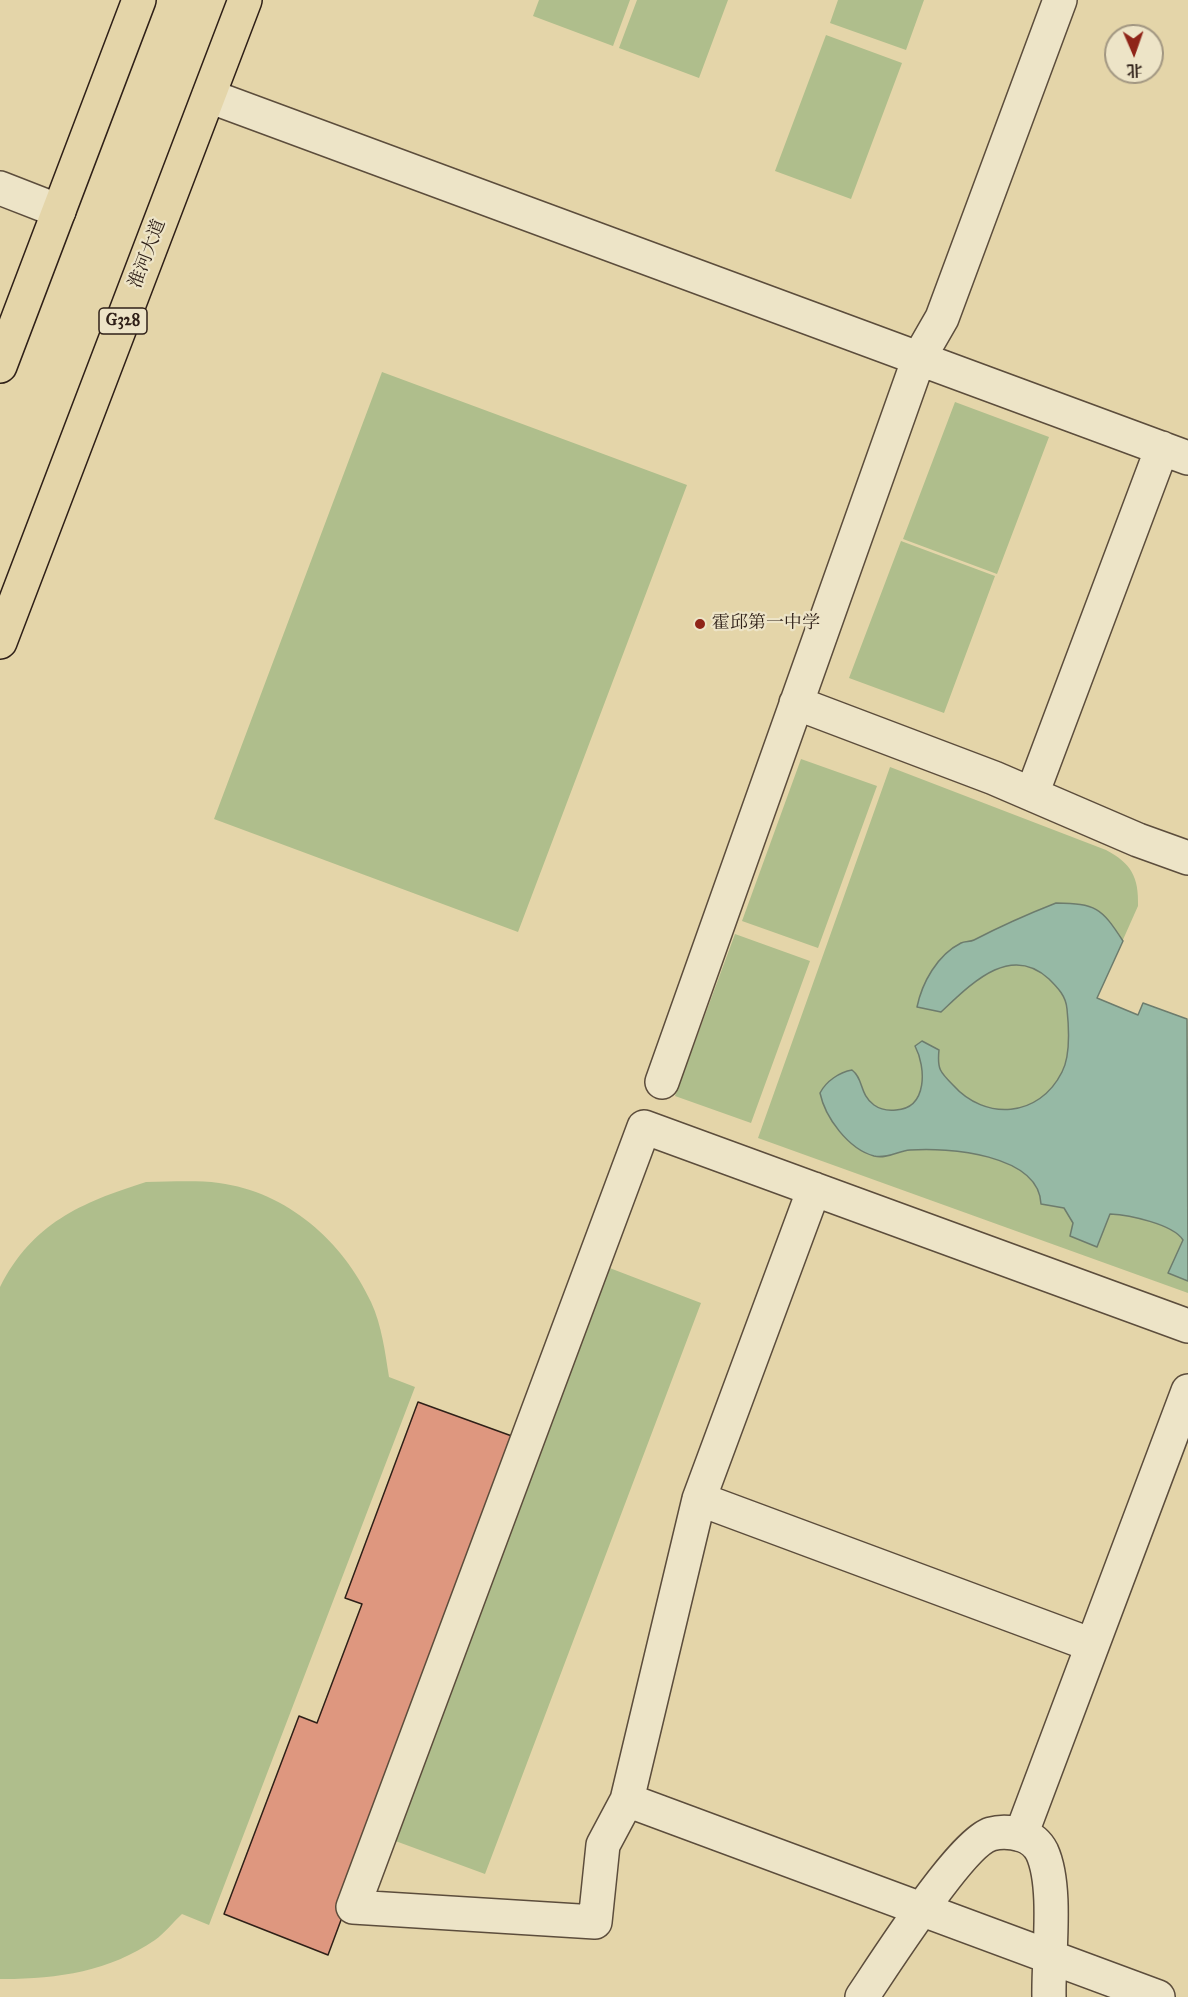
<!DOCTYPE html>
<meta charset="utf-8">
<style>
body{margin:0}
#map{position:relative;width:1188px;height:1997px;overflow:hidden;background:#e4d5a9;font-family:"IM FELL Great Primer","Noto Serif SC",serif}
canvas{display:block}
.north{position:absolute;left:1104px;top:24px;width:60px;height:60px;box-sizing:border-box;background:#ede4c7;border:2px solid #a19681;border-radius:50%;rotate:178deg;font-size:16px;font-weight:700;line-height:24px;text-align:center;color:#2f2018}
.north::after{content:'';display:block;margin:auto;width:21px;height:27px;background:#8f2418;clip-path:polygon(50% 0,100% 100%,50% 72%,0 100%)}
</style>
<div id="map">
<canvas width="1188" height="1997"></canvas>
<div class="north">北</div>
</div>
<script>
const g = document.querySelector('canvas').getContext('2d');
g.lineJoin = 'round';
function paint(path, color) { g.fillStyle = color; g.fill(path, 'evenodd'); }
function strokePath(path, color, width, dash) { g.strokeStyle = color; g.lineWidth = width; g.lineCap = dash ? 'butt' : 'round'; g.setLineDash(dash || []); g.stroke(path); }
function write(font, color, halo, rows, align = 'center') {
  g.font = font + ' "IM FELL Great Primer","Noto Serif SC",serif'; g.lineWidth = 4.5; g.setLineDash([]); g.textBaseline = 'middle'; g.strokeStyle = halo; g.fillStyle = color; for (const [text, x, y, turn = 0] of rows) {
    g.save(); g.translate(x, y); g.rotate((+turn || 0) * Math.PI / 180); g.textAlign = isNaN(turn) ? turn : align; if (halo) g.strokeText(text, 0, 0); g.fillText(text, 0, 0); g.restore();
  }
}
paint(new Path2D(`
 M 539,0 L 630,0 L 613,46 L 533,16 Z
 M 637,0 L 728,0 L 699,78 L 619,48 Z
 M 838,0 L 924,0 L 906,50 L 830,23 Z
 M 826,35 L 902,63 L 851,199 L 775,171 Z
 M 382,372 L 687,485 L 518,932 L 214,819 Z
 M 955,402 L 1049,437 L 997,574 L 903,539 Z
 M 901,541 L 995,576 L 944,713 L 849,678 Z
 M 801,759 L 877,786 L 818,948 L 742,921 Z
 M 890,767 L 1106,850 C 1131,863 1139,877 1138,906 L 1097,998 L 1138,1015 L 1143,1003 L 1187,1019 L 1188,1293 L 758,1138 Z
 M 735,934 L 810,961 L 751,1123 L 675,1096 Z
 M 146,1182 C 170,1182 195,1180 219,1183 C 287,1192 343,1241 371,1302 C 382,1326 385,1352 389,1377 L 415,1387 L 209,1925 L 182,1914 C 173,1922 165,1933 155,1940 C 110,1971 58,1979 4,1979 L 0,1979 L 0,1287 C 33,1223 80,1203 146,1182 Z
 M 607,1267 L 701,1303 L 485,1874 L 390,1839 Z`), '#afbe8c');
const water = new Path2D(`
 M 1056,903 C 1096,904 1101,907 1123,941 L 1097,998 L 1138,1015 L 1143,1003 L 1187,1019 L 1188,1281 L 1168,1273 L 1183,1240 C 1173,1224 1129,1215 1110,1214 L 1097,1247 L 1070,1236 L 1073,1223 L 1064,1208 L 1041,1204 C 1039,1154 947,1147 910,1150 C 898,1151 887,1159 874,1156 C 848,1149 825,1117 820,1093 C 826,1081 840,1072 852,1070 C 864,1079 859,1094 874,1105 C 881,1110 888,1111 896,1110 C 928,1108 926,1067 915,1046 L 922,1041 L 939,1050 C 937,1069 940,1072 953,1085 C 985,1121 1039,1118 1062,1072 C 1071,1055 1069,1028 1067,1009 C 1066,996 1058,988 1049,979 C 1010,943 971,984 941,1012 L 917,1007 C 922,983 937,955 961,943 C 965,941 970,942 974,940 C 1001,926 1028,914 1056,903 Z`);
paint(water, '#96b9a5');
strokePath(water, '#6d7c6d', 1.5);
const building = new Path2D(`
 M 418,1402 L 520,1439 L 328,1955 L 224,1914 L 299,1716 L 317,1723 L 362,1604 L 345,1598 Z`);
paint(building, '#de977f');
strokePath(building, '#2f2018', 1.5);
const minor = new Path2D(`
 M 209,96 L 1188,458
 M 0,188 L 59,211
 M 796,703 L 994,778 L 1138,840 L 1188,858
 M 1032,794 L 1162,448
 M 662,1082 L 919,358 L 942,318 L 1060,0
 M 814,1189 L 699,1499 L 627,1800 L 603,1845 L 595,1922 L 353,1907 L 644,1127 L 1188,1326
 M 699,1499 L 1092,1645
 M 627,1800 L 1158,1997
 M 1021,1835 L 1188,1391
 M 862,1997 C 883,1966 961,1843 991,1834 C 1001,1831 1012,1832 1022,1835 C 1031,1838 1038,1844 1042,1852 C 1058,1887 1048,1957 1049,1997`);
const highway = new Path2D(`
 M 0,366 L 139,0
 M 0,642 L 245,0`);
strokePath(minor, '#5c4d3c', 36);
strokePath(highway, '#2f2018', 36);
strokePath(minor, '#ede4c7', 33);
strokePath(highway, '#e4d5a9', 33);
for (const [x, y, r, color] of [
 [700,624,6,"#8f2418"]
]) { const dot = new Path2D(); dot.arc(x, y, r, 0, 2 * Math.PI); g.fillStyle = color; g.fill(dot); strokePath(dot, '#ede4c7', 2); }
for (const [x, y, w] of [
 [123,321,48]
]) { const box = new Path2D(); box.roundRect(x - w / 2, y - 13, w, 26, 4.5); g.fillStyle = '#ede4c7'; g.fill(box); strokePath(box, '#2f2018', 1.5); }
write('bold 16px', '#2f2018', null, [
 ["G328",123,321]
]);
write('18px', '#2f2018', '#ede4c7', [
 ["淮河大道",148,254,-69]
]);
write('18px', '#2f2018', '#ede4c7', [
 ["霍邱第一中学",712,624]
], 'left');
</script>
